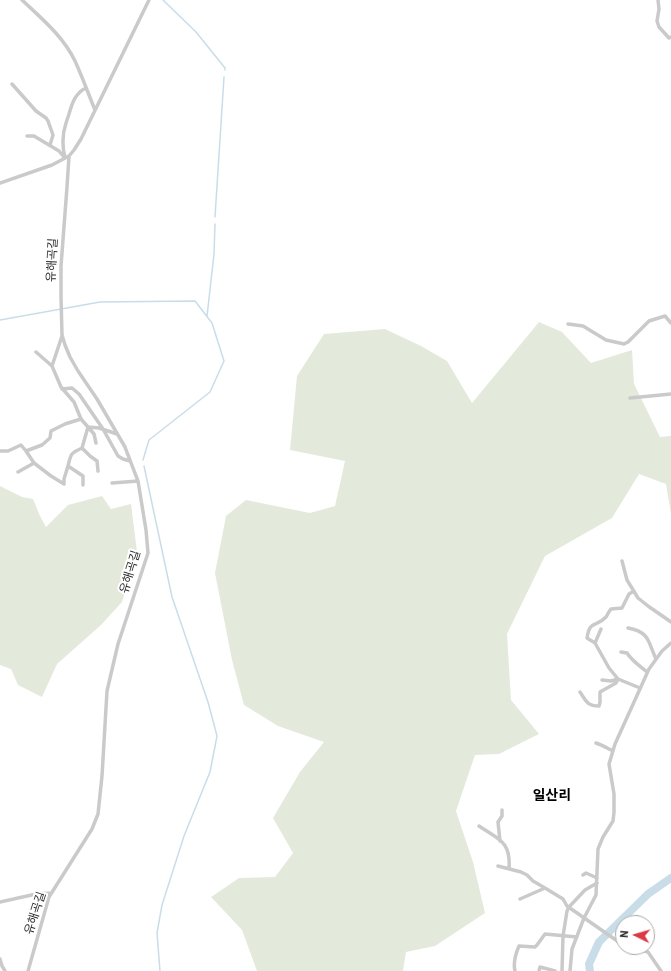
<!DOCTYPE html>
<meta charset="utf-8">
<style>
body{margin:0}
#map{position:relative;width:671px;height:971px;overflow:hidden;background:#fff;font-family:Barlow,sans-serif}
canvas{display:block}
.north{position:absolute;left:615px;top:915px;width:40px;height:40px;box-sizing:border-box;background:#fff;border:1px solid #ababab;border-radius:50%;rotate:275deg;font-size:11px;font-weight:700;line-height:16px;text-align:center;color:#2d2d2d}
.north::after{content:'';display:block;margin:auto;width:14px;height:18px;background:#db3946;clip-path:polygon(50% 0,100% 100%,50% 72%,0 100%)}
</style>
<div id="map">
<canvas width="671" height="971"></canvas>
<div class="north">N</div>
</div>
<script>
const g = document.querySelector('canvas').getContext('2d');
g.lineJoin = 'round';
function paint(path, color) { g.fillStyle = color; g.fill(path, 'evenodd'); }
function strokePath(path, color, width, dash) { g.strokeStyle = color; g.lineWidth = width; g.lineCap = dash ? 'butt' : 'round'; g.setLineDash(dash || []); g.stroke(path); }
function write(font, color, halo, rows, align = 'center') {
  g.font = font + ' Barlow,"Noto Sans KR",sans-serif'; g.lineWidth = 4; g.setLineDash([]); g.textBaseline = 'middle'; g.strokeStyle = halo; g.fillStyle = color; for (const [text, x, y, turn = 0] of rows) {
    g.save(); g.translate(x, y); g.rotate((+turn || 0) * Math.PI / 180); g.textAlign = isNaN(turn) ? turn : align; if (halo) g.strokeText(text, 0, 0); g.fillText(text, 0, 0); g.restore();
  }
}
paint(new Path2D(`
 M 539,322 L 562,332 L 591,363 L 632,350 L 634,384 L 660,437 L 671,436 L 671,514 L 666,484 L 639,474 L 612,518 L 545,556 L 507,634 L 511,700 L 539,734 L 499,754 L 475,755 L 456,811 L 473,862 L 485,913 L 435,946 L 406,952 L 403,971 L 257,971 L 242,930 L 211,897 L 239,878 L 275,877 L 293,853 L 273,818 L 300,772 L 324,742 L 278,726 L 244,705 L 232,660 L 215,573 L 226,516 L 246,500 L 310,513 L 335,506 L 345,461 L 290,450 L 297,376 L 324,334 L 385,329 L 421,346 L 447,361 L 472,403 Z
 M 0,486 L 22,497 L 33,499 L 40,516 L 46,527 L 68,505 L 102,496 L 111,509 L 131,504 L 137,552 L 122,602 L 101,625 L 57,664 L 42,697 L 18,685 L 11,669 L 0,665 Z`), '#e3eadc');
strokePath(new Path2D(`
 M 163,0 L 196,32 L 225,68 L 225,70
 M 215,217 L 224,77
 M 207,316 L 214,254 L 215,224
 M 0,320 L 100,302 L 195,301 L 212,323 L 224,361 L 210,392 L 149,440 L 143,460
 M 144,466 L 172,597 L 208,702 L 217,736 L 210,772 L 184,836 L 162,905 L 157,933 L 160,971`), '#c9dde9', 1.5);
strokePath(new Path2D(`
 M 590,971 L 589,964 L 599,942 L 648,894 L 671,878`), '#c9dde9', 8);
strokePath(new Path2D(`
 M 22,0 C 41,18 63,36 75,61 C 82,76 88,93 95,110
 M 658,0 L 659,9 L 657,21 L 659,27 L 669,38 L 671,37
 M 12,84 L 36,111 L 46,118 L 48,121 L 53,135 L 50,145
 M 27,136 L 34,136 L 59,151 L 64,157
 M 65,158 C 62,146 62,135 66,123 C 67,120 68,117 69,114 C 72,104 75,93 86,88
 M 0,183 L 52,165 L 69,156 L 74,150 L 81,139 L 149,0
 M 568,324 L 583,326 L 606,340 L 624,344 L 628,342 L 649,321 L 665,316 L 671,323
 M 62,336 L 52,366 L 61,387 L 74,402 L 81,419 L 88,427 L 99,428 L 117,434
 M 36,352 L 52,366
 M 62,389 L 72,388 L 79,394 L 103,429 L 118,456 L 123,459 L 130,461
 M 630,398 L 671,394
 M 88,427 L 82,448 L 90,456 L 97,461 L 98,471
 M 88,427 L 94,434 L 96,443
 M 82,448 C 71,453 71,453 68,466 L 83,476 L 83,485
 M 0,451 L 8,451 L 21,445 L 26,451 L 42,445 L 50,438 L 51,431 L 65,424 L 81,419
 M 26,451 L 34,463 L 51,476 L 64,484 L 64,479 L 68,466
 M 18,472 L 34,463
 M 112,483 L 138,481
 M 622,561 L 627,580 L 638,598 L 648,606 L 671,622
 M 634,591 L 629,594 L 622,608 L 611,609 C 609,611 608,614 606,617 C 596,628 590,619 587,638 L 595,643 L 609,668 L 618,679 L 640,688
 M 628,628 C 650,632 648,642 656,659
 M 595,643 L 601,629
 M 621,652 L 627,653 C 632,661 640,666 647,672
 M 602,680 L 611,681 L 618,679
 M 580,692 C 586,701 587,706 599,706 L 600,702 L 600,692 L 616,683 L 618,679
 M 596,743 C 602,745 607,748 613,751
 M 479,826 C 499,840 511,841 509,869
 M 500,841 L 498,822 L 502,816 L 502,810
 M 498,866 L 521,872 L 527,875 L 533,881 L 545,888
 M 583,875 L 586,873 L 597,878
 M 520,899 L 545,888 L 563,899 L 567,906 L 623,945
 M 0,902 L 36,894 L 51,893
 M 629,947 L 648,952 L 661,971
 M 0,959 L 2,966 L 5,971
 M 28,971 L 49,897 L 92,829 L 98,814 L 102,776 L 107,691 L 118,644 L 148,553 L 146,530 L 138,481 L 125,447 L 97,399 L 78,371 L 70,357 L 65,345 L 62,335 L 61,297 L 61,266 L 67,187 L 69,156
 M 515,971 C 513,963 516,953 519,946 L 535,947 L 537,945 L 545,934 L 577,937
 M 539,971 L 540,967 L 555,971
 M 562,971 L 563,936 L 567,911 L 569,907 L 585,890 L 597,883
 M 570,971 L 572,949 L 584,918 L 596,895 L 598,849 L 603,837 L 613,821 L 614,812 L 614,794 L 609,764 L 615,744 L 649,669 L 662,651 L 671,643`), '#cacaca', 3.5);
write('12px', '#2d2d2d', '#fff', [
 ["유해곡길",52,260,-87],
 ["유해곡길",130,572,-73],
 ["유해곡길",35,913,-72]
]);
write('bold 14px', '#000', '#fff', [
 ["일산리",552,795]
]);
</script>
